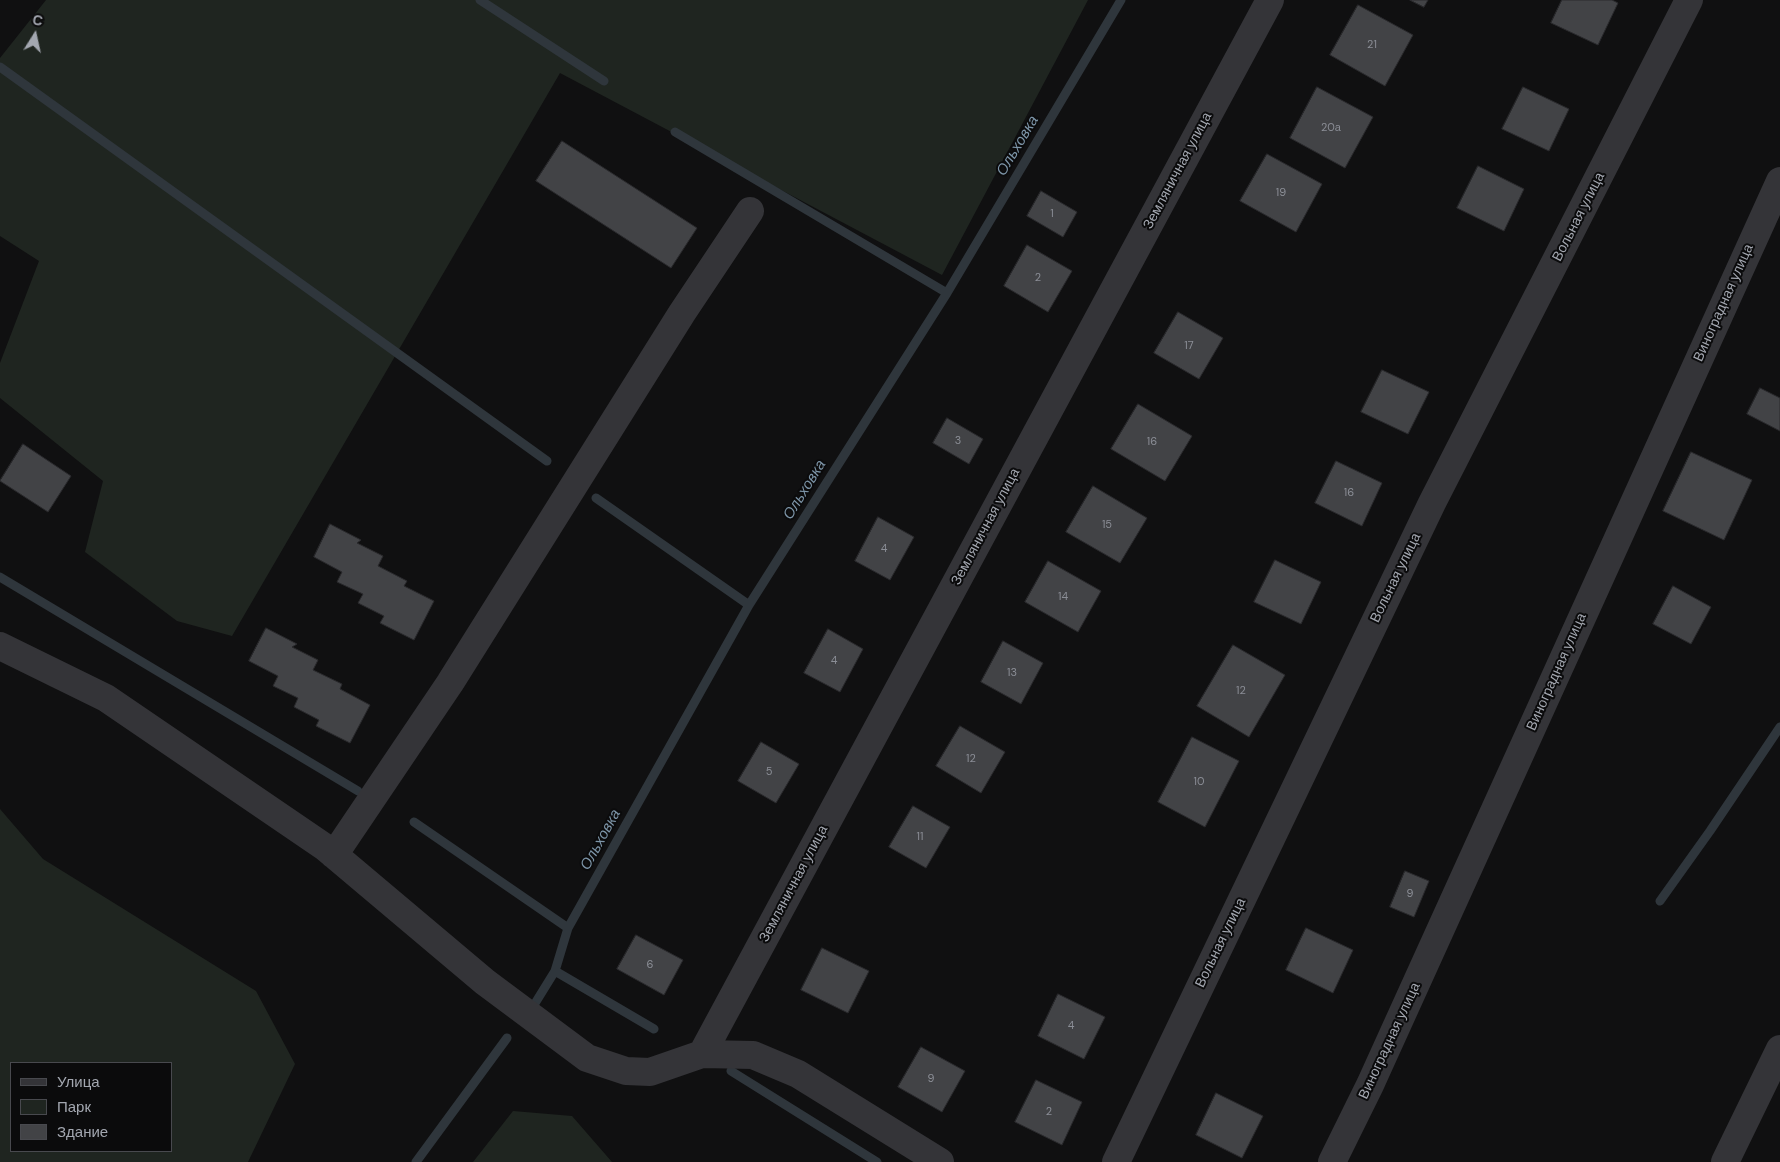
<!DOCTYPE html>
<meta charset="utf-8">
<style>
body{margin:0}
#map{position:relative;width:1780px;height:1162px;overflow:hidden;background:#101011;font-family:"DM Sans",sans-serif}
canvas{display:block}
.legend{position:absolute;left:10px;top:1062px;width:162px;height:90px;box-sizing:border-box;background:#0b0b0c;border:1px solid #48494e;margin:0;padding:6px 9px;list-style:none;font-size:15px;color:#a3a7b0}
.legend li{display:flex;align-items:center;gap:10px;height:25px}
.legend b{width:25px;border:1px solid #48494e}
.north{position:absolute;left:10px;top:10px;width:50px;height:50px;-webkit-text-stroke:4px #0b0b0c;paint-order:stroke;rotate:10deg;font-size:14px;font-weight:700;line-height:20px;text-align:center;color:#a3a7b0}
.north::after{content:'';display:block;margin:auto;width:18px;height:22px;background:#a3a7b0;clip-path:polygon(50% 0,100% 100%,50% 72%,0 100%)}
</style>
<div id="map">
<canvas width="1780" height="1162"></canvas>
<ul class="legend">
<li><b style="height:6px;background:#343438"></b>Улица</li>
<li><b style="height:14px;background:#1f2520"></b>Парк</li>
<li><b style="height:14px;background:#424346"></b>Здание</li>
</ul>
<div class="north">С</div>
</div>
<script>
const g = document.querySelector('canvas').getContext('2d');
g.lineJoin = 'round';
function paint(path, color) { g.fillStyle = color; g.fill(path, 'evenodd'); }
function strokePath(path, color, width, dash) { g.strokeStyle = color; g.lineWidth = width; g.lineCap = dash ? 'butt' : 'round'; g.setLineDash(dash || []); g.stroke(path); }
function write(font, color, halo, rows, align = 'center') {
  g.font = font + ' "DM Sans",sans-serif'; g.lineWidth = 4; g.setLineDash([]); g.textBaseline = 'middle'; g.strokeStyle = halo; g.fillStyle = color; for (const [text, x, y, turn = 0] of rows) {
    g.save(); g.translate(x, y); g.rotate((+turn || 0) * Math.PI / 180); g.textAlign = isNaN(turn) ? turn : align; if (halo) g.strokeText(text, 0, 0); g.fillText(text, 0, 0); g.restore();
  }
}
paint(new Path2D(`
 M 46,0 L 1088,0 L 942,275 L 560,73 L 232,636 L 177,621 L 85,552 L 103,481 L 0,398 L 0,363 L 39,261 L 0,236 L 0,58 Z
 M 0,809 L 43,859 L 256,991 L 295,1064 L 248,1162 L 0,1162 ZM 11,1063 L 171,1063 L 171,1151 L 11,1151 Z
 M 513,1111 L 572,1116 L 612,1162 L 473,1162 Z`), '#1f2520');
strokePath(new Path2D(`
 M 480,0 L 604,81
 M 0,67 L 547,461
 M 675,132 L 947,293
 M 596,498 L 749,605
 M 0,577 L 358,791
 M 414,822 L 568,928
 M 1660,901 L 1710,831 L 1780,727
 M 555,971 L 654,1029
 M 534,1005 L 555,971 L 568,928 L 749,605 L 947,293 L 1121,0
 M 731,1071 L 877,1162
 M 416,1162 L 507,1038`), '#2f363c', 9);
const building = new Path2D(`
 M 1410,0 L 1428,0 L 1424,7 Z
 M 1562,0 L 1612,0 L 1618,3 L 1598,45 L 1551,23 Z
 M 1358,5 L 1413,35 L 1385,86 L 1330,55 Z
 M 1317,87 L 1373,117 L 1345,168 L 1290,138 Z
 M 1523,87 L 1569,109 L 1549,151 L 1502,129 Z
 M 562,141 L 697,228 L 671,268 L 536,181 Z
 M 1267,154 L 1322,184 L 1296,232 L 1240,201 Z
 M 1478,166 L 1524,189 L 1504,231 L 1457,208 Z
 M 1041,191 L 1077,212 L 1063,237 L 1027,216 Z
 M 1027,245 L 1072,271 L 1048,312 L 1004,286 Z
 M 1178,312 L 1223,338 L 1199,379 L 1154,353 Z
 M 1382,370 L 1429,392 L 1408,434 L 1361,412 Z
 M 1760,388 L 1780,398 L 1780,431 L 1747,414 Z
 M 1138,404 L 1192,436 L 1165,481 L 1111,449 Z
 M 947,418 L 983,439 L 969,464 L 933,443 Z
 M 23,444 L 71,476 L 48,512 L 0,481 Z
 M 1691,452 L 1752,480 L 1724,540 L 1663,511 Z
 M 1336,461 L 1382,483 L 1362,526 L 1315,503 Z
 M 1093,486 L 1147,518 L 1120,563 L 1066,532 Z
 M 878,517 L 914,537 L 890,580 L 855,561 Z
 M 330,524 L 361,540 L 357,543 L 383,556 L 378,566 L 407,581 L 404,586 L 434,601 L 414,640 L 380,623 L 384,616 L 358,603 L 363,594 L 337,582 L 342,572 L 314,557 Z
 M 1275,560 L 1321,582 L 1301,624 L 1254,602 Z
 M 1048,561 L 1101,591 L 1078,632 L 1025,602 Z
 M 1673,586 L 1711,607 L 1691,644 L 1653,624 Z
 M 266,628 L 297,644 L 292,647 L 318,660 L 313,670 L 342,684 L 340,689 L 370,705 L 350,743 L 316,726 L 319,720 L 294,707 L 298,698 L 273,686 L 278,676 L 249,661 Z
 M 828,629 L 863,649 L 840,692 L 804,673 Z
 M 1003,641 L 1043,663 L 1021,704 L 981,682 Z
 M 1233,645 L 1285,675 L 1249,737 L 1197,706 Z
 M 960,726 L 1005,752 L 981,793 L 936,766 Z
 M 1192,737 L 1239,761 L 1205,827 L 1158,802 Z
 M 761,742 L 799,764 L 776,803 L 738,781 Z
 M 913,806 L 950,827 L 926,868 L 889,847 Z
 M 1405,871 L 1429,881 L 1414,917 L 1390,907 Z
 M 1306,928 L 1353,950 L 1333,993 L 1286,970 Z
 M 636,935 L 683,960 L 664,995 L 617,969 Z
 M 822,948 L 869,971 L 848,1013 L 801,990 Z
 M 1058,994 L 1105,1017 L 1084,1059 L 1038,1036 Z
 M 921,1047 L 965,1071 L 942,1112 L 898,1087 Z
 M 1036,1080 L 1082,1102 L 1062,1145 L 1015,1122 Z
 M 1216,1093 L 1263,1116 L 1242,1158 L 1196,1135 Z`);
paint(building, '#424346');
strokePath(building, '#2a2a2d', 1);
strokePath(new Path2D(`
 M 0,646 L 106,698 L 326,848 L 485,982 L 587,1058 L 626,1071 L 650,1072 L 702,1054 L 753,1055 L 798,1074 L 940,1162
 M 334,855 L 450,683 L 682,313 L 750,211
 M 702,1054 L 1270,0
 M 1116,1162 L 1432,503 L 1689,0
 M 1332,1162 L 1370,1085 L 1780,181
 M 1725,1162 L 1780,1049`), '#343438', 28);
write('11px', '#8b8e96', null, [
 ["21",1372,45],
 ["20а",1331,128],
 ["19",1281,193],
 ["1",1052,214],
 ["2",1038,278],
 ["17",1189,346],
 ["3",958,441],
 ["16",1152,442],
 ["16",1349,493],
 ["15",1107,525],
 ["4",884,549],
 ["14",1063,597],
 ["4",834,661],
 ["13",1012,673],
 ["12",1241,691],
 ["12",971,759],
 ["5",769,772],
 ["10",1199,782],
 ["11",920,837],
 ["9",1410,894],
 ["6",650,965],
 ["4",1071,1026],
 ["9",931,1079],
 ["2",1049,1112]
]);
write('14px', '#a3a7b0', '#0b0b0c', [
 ["Земляничная улица",1178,171,-62],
 ["Вольная улица",1579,217,-63],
 ["Виноградная улица",1724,303,-66],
 ["Земляничная улица",986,527,-62],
 ["Вольная улица",1396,578,-64],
 ["Виноградная улица",1557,672,-66],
 ["Земляничная улица",794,884,-62],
 ["Вольная улица",1221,943,-64],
 ["Виноградная улица",1390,1041,-65]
]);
write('italic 15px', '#7d95a8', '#0b0b0c', [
 ["Ольховка",1018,146,-59],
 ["Ольховка",805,490,-58],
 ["Ольховка",601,840,-61]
]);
</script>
